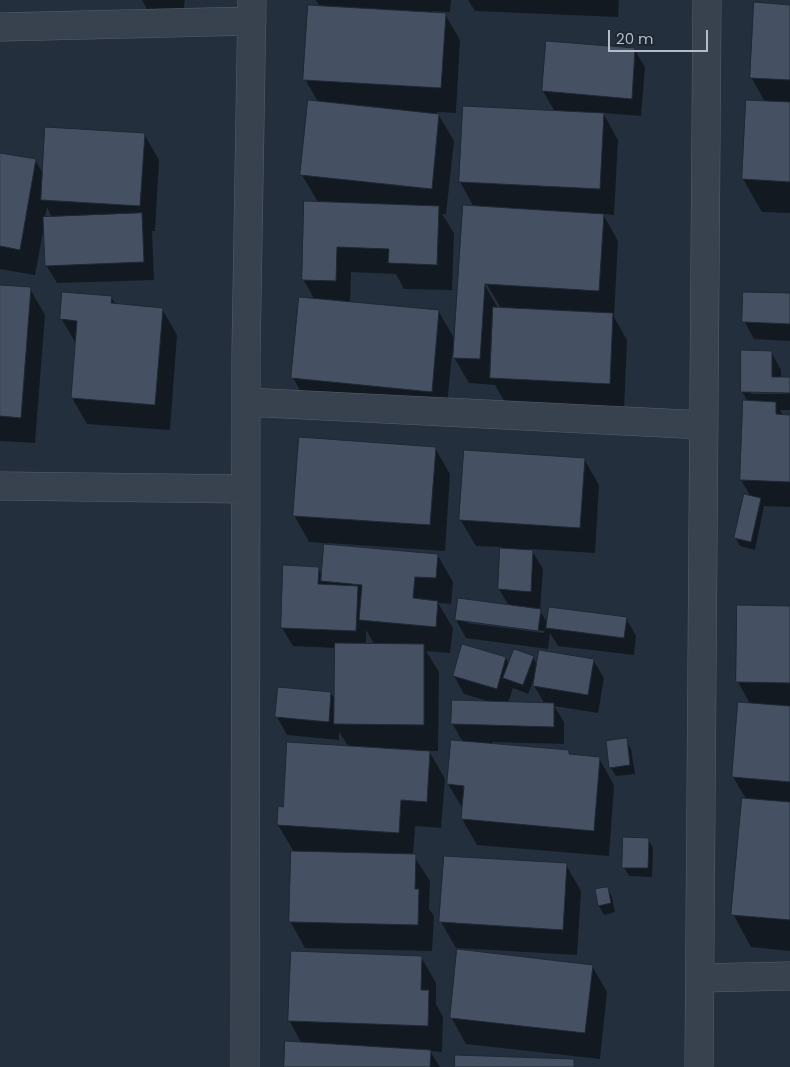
<!DOCTYPE html>
<style>
body{margin:0}
#map{position:relative;width:790px;height:1067px;overflow:hidden;background:#242f3e;font-family:Poppins,sans-serif}
canvas{display:block}
.scale{position:absolute;left:608px;top:30px;width:100px;height:22px;box-sizing:border-box;border:2px solid #b4bcc9;border-top:0;padding-left:6px;font-size:15px;line-height:18px;white-space:nowrap;color:#b4bcc9;-webkit-text-stroke:4px #1d2633;paint-order:stroke}
</style>
<div id="map">
<canvas width="790" height="1067"></canvas>
<div class="scale">20 m</div>
</div>
<script>
const g = document.querySelector('canvas').getContext('2d');
g.lineJoin = 'round';
function paint(path, color) { g.fillStyle = color; g.fill(path, 'evenodd'); }
function strokePath(path, color, width, dash) { g.strokeStyle = color; g.lineWidth = width; g.lineCap = dash ? 'butt' : 'round'; g.setLineDash(dash || []); g.stroke(path); }
paint(new Path2D(`
 M 142,0 L 185,0 L 182,16 L 147,9 Z
 M 316,0 L 451,0 L 450,12 L 433,11 L 433,14 L 445,14 L 460,40 L 456,113 L 437,112 L 454,141 L 446,214 L 442,214 L 454,233 L 452,290 L 404,289 L 396,274 L 351,272 L 350,303 L 439,312 L 455,340 L 474,207 L 460,182 L 464,107 L 555,112 L 543,91 L 547,42 L 634,49 L 645,67 L 641,116 L 603,113 L 618,140 L 614,215 L 603,214 L 618,241 L 614,317 L 627,340 L 624,410 L 506,404 L 495,385 L 469,383 L 452,354 L 446,417 L 308,404 L 293,378 L 300,299 L 315,300 L 303,279 L 318,202 L 302,175 L 318,102 L 305,79 L 320,7 ZM 483,278 L 501,308 L 498,308 L 481,279 Z
 M 468,0 L 619,0 L 618,17 L 475,11 Z
 M 790,6 L 790,213 L 762,212 L 743,179 L 748,101 L 765,102 L 751,77 Z
 M 144,134 L 159,160 L 155,231 L 152,231 L 154,280 L 57,283 L 46,265 L 44,227 L 35,275 L 0,269 L 0,154 L 35,160 L 44,175 ZM 47,207 L 52,218 L 45,218 Z
 M 0,286 L 30,289 L 45,315 L 35,443 L 0,441 Z
 M 790,295 L 790,341 L 754,339 L 744,321 Z
 M 111,297 L 116,305 L 162,309 L 177,335 L 170,430 L 87,424 L 72,398 L 77,345 L 61,318 Z
 M 742,352 L 771,352 L 781,370 L 781,378 L 790,378 L 790,410 L 780,410 L 783,416 L 790,416 L 790,507 L 764,506 L 755,550 L 740,546 L 735,537 L 751,497 L 741,480 L 748,402 L 742,392 ZM 751,391 L 787,391 L 787,394 L 751,394 Z
 M 435,448 L 450,474 L 445,551 L 327,543 L 327,545 L 438,556 L 453,582 L 451,604 L 438,603 L 453,628 L 450,653 L 426,651 L 439,672 L 438,751 L 429,751 L 445,779 L 441,828 L 415,826 L 413,855 L 430,881 L 429,909 L 434,916 L 432,951 L 305,948 L 290,921 L 294,852 L 278,825 L 279,808 L 284,808 L 349,747 L 339,732 L 339,740 L 287,735 L 277,717 L 331,693 L 335,701 L 336,648 L 293,646 L 282,628 L 318,568 L 322,576 L 325,543 L 309,542 L 294,515 ZM 366,630 L 375,645 L 366,645 Z
 M 584,459 L 599,485 L 595,553 L 531,549 L 543,569 L 540,611 L 548,624 L 626,618 L 636,636 L 634,655 L 558,646 L 550,633 L 548,649 L 466,638 L 456,620 L 459,600 L 509,606 L 499,589 L 501,547 L 476,546 L 460,519 ZM 467,621 L 545,631 L 544,633 L 467,623 Z
 M 739,607 L 790,607 L 790,951 L 751,947 L 733,914 L 746,799 L 733,777 L 750,704 L 738,682 Z
 M 463,646 L 506,658 L 509,665 L 533,657 L 537,665 L 593,660 L 604,678 L 598,713 L 554,706 L 564,722 L 564,744 L 492,742 L 492,744 L 569,751 L 571,756 L 599,758 L 614,785 L 609,856 L 477,845 L 462,819 L 463,809 L 448,784 L 463,742 L 452,723 L 491,702 L 464,694 L 454,676 ZM 534,679 L 534,686 L 545,704 L 508,703 L 513,688 L 528,694 Z
 M 626,740 L 631,749 L 635,774 L 616,776 L 611,768 Z
 M 648,839 L 653,848 L 652,877 L 629,876 L 624,867 Z
 M 566,865 L 581,891 L 577,955 L 456,948 L 441,922 Z
 M 607,888 L 612,897 L 615,912 L 604,915 L 599,906 Z
 M 421,957 L 436,983 L 436,1004 L 443,1017 L 442,1052 L 430,1051 L 440,1067 L 285,1067 L 302,1044 L 289,1020 Z
 M 592,966 L 607,992 L 600,1059 L 466,1044 L 451,1017 Z`), '#0007');
const building = new Path2D(`
 M 754,2 L 790,5 L 790,80 L 750,78 Z
 M 308,5 L 446,13 L 441,88 L 303,80 Z
 M 546,41 L 635,48 L 632,99 L 542,91 Z
 M 308,100 L 439,114 L 432,189 L 300,175 Z
 M 746,100 L 790,102 L 790,182 L 742,179 Z
 M 463,106 L 604,113 L 600,189 L 459,182 Z
 M 45,127 L 145,133 L 140,206 L 41,200 Z
 M 0,153 L 36,159 L 20,250 L 0,246 Z
 M 304,201 L 439,206 L 437,265 L 388,263 L 389,249 L 337,247 L 336,281 L 302,280 Z
 M 463,205 L 604,214 L 599,291 L 485,284 L 480,359 L 453,358 Z
 M 142,213 L 144,262 L 45,266 L 43,217 Z
 M 0,285 L 31,287 L 21,418 L 0,416 Z
 M 62,292 L 112,296 L 111,303 L 163,308 L 155,405 L 71,398 L 77,321 L 60,319 Z
 M 743,292 L 790,293 L 790,324 L 742,322 Z
 M 299,297 L 439,310 L 432,392 L 291,378 Z
 M 493,307 L 613,313 L 610,384 L 490,378 Z
 M 741,350 L 772,351 L 772,377 L 790,377 L 790,393 L 741,392 Z
 M 743,400 L 776,402 L 776,414 L 790,415 L 790,482 L 740,480 Z
 M 299,437 L 436,447 L 430,525 L 293,516 Z
 M 464,450 L 585,458 L 580,528 L 459,520 Z
 M 744,494 L 761,498 L 751,542 L 734,538 Z
 M 324,544 L 438,554 L 436,578 L 415,577 L 413,598 L 438,601 L 436,627 L 359,620 L 362,585 L 321,581 Z
 M 500,548 L 533,550 L 531,592 L 498,589 Z
 M 283,565 L 319,567 L 318,584 L 358,586 L 356,631 L 281,628 Z
 M 458,598 L 541,609 L 538,631 L 455,620 Z
 M 737,605 L 790,606 L 790,683 L 736,682 Z
 M 549,607 L 627,617 L 624,638 L 546,628 Z
 M 335,643 L 424,644 L 424,725 L 334,724 Z
 M 462,644 L 506,657 L 497,689 L 453,676 Z
 M 514,649 L 534,656 L 523,685 L 503,678 Z
 M 539,650 L 594,659 L 588,695 L 533,686 Z
 M 278,687 L 331,692 L 329,722 L 275,717 Z
 M 452,700 L 554,703 L 554,727 L 451,724 Z
 M 738,702 L 790,706 L 790,782 L 732,777 Z
 M 627,738 L 630,765 L 609,768 L 606,741 Z
 M 451,740 L 569,750 L 569,754 L 600,757 L 594,831 L 461,819 L 464,786 L 447,784 Z
 M 287,742 L 430,751 L 427,802 L 401,800 L 399,833 L 277,825 L 278,806 L 283,807 Z
 M 742,798 L 790,802 L 790,920 L 731,915 Z
 M 623,837 L 649,838 L 648,868 L 622,868 Z
 M 291,851 L 416,854 L 415,889 L 419,889 L 418,925 L 289,922 Z
 M 444,856 L 567,863 L 563,930 L 439,922 Z
 M 608,887 L 611,903 L 598,906 L 595,889 Z
 M 457,949 L 593,965 L 585,1033 L 450,1018 Z
 M 291,951 L 422,956 L 421,990 L 429,990 L 428,1026 L 288,1021 Z
 M 285,1041 L 431,1050 L 430,1067 L 284,1067 Z
 M 455,1055 L 574,1059 L 574,1067 L 455,1067 Z`);
paint(building, '#455162');
strokePath(building, '#1f2835', 1);
const street = new Path2D(`
 M 0,27 L 252,21
 M 246,402 L 704,425
 M 0,486 L 246,489
 M 700,978 L 790,976
 M 245,1067 L 246,354 L 252,0
 M 699,1067 L 707,0`);
strokePath(street, '#565f6c', 29);
strokePath(street, '#38414e', 28);
</script>
